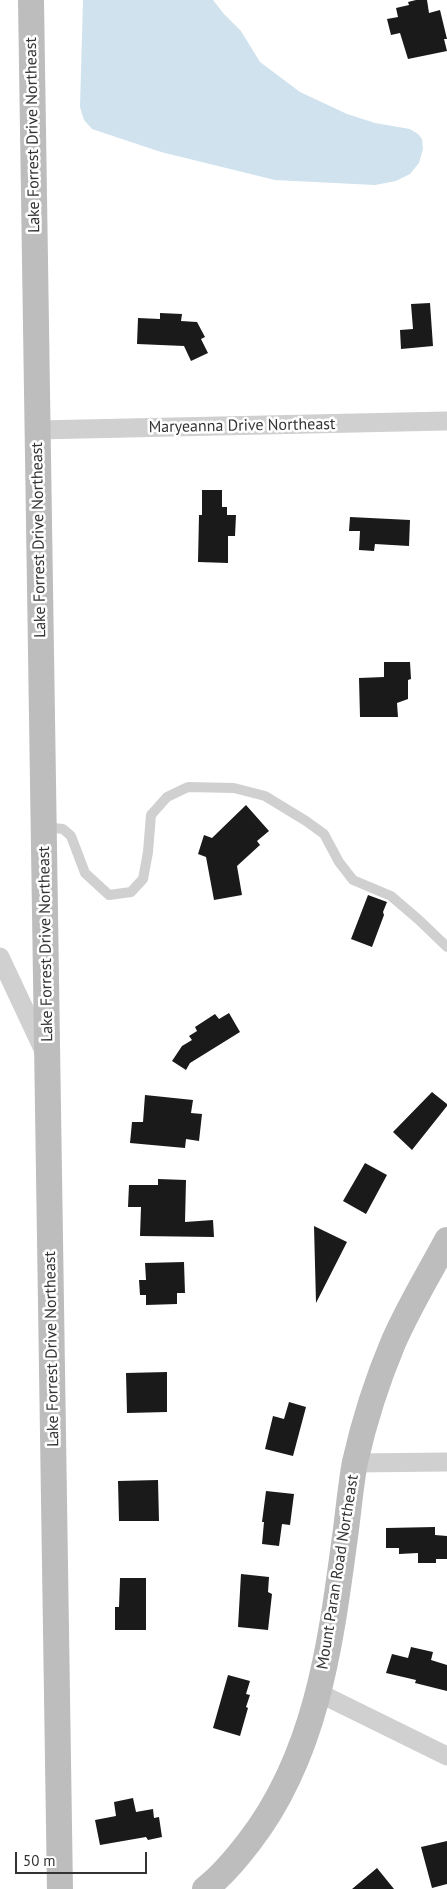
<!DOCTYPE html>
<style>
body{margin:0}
#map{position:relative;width:447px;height:1889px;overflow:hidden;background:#fff;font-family:"PT Sans",sans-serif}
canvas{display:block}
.scale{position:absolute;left:15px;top:1852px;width:132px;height:22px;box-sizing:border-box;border:2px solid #333;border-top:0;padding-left:6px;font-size:15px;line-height:18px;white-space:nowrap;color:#333;-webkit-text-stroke:4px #fff;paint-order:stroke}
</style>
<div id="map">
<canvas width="447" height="1889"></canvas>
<div class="scale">50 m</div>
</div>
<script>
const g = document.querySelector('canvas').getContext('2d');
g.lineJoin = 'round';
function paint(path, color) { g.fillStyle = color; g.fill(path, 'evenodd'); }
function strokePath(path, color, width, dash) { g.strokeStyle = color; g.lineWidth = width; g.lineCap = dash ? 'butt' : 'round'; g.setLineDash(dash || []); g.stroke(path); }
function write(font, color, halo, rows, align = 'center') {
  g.font = font + ' "PT Sans",sans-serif'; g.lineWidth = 5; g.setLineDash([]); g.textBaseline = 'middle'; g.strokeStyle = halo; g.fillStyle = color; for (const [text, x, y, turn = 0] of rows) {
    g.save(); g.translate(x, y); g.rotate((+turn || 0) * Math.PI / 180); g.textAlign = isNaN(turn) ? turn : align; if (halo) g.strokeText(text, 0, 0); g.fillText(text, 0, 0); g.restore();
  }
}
paint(new Path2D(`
 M 83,0 L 213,0 L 224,14 L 241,31 L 260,62 L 300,92 L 347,114 L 375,123 L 410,129 L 418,134 L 422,139 L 423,149 L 419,163 L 410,174 L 396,181 L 375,185 L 275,180 L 161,152 L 92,129 L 84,120 L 80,107 Z`), '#cfe2ee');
paint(new Path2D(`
 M 416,0 L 427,0 L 429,13 L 440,10 L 447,39 L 444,39 L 447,51 L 408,59 L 400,33 L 391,35 L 387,19 L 398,17 L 396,8 L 409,5 L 408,2 Z
 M 430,303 L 433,346 L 401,349 L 400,330 L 413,329 L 411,304 Z
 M 160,313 L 182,314 L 181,321 L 197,322 L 205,337 L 201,339 L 208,353 L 191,361 L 184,346 L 137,344 L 138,318 L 160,319 Z
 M 202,490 L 222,490 L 222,507 L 227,507 L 227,515 L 236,515 L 235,536 L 228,536 L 228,563 L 198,562 L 199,515 L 202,515 Z
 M 350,517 L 410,520 L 409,546 L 375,544 L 374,551 L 359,550 L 360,531 L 349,531 Z
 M 384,662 L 410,662 L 411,679 L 408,680 L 408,699 L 397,703 L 398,717 L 360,717 L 359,678 L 384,677 Z
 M 246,805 L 269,831 L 257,841 L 260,845 L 237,866 L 242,895 L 214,900 L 206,857 L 198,854 L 204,835 L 212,838 Z
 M 368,895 L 387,902 L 383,912 L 384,915 L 372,947 L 351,939 Z
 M 229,1013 L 240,1032 L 190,1063 L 186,1070 L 172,1061 L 182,1046 L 192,1040 L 189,1036 L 197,1031 L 195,1027 L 215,1014 L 219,1019 Z
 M 432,1092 L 447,1104 L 447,1106 L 412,1150 L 393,1132 Z
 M 145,1095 L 193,1100 L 191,1113 L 202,1114 L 199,1141 L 186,1139 L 185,1148 L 130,1143 L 132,1122 L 143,1122 Z
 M 365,1163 L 387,1175 L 366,1214 L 343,1201 Z
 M 158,1179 L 186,1180 L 185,1222 L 213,1220 L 214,1237 L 140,1236 L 141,1207 L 128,1207 L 129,1185 L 158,1185 Z
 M 314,1226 L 347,1242 L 316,1303 Z
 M 184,1262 L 185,1293 L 177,1293 L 177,1304 L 146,1305 L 146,1295 L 140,1295 L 139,1280 L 146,1280 L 145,1263 Z
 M 167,1372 L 167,1412 L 127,1413 L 126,1373 Z
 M 289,1402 L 306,1407 L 293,1456 L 265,1449 L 273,1416 L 284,1419 Z
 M 158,1480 L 159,1521 L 119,1521 L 118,1481 Z
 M 266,1491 L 294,1494 L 290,1525 L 282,1524 L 279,1546 L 262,1544 L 264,1522 L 262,1522 Z
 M 435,1527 L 435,1535 L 447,1536 L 447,1559 L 436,1559 L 436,1563 L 418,1563 L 418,1553 L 399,1554 L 399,1548 L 386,1548 L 386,1528 Z
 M 241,1574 L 269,1577 L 268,1592 L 272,1594 L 268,1630 L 238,1627 Z
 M 120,1578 L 146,1578 L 146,1630 L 115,1630 L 115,1607 L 119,1607 Z
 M 411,1647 L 433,1652 L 431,1660 L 447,1665 L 447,1691 L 415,1683 L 416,1680 L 386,1673 L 392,1654 L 408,1658 Z
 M 228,1675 L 250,1681 L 246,1694 L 250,1695 L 246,1707 L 248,1708 L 240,1736 L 213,1728 Z
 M 133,1798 L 136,1812 L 153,1809 L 154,1818 L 159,1817 L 162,1837 L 148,1840 L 146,1837 L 100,1845 L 95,1820 L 116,1816 L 114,1802 Z
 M 447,1841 L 447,1884 L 432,1888 L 421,1847 Z
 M 377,1868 L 394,1889 L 352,1889 Z`), '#1a1a1a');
strokePath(new Path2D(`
 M 44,827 L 63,829 L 71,836 L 85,873 L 109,895 L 131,892 L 143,879 L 148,852 L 151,815 L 167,797 L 188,787 L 234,788 L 265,796 L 306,821 L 324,834 L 339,862 L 353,880 L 391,896 L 419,920 L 447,947`), '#d0d0d0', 10);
strokePath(new Path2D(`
 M 37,430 L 447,421
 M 0,957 L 44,1051
 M 355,1463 L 447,1462
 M 319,1693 L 447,1756`), '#d0d0d0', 19);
strokePath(new Path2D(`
 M 31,0 L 60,1889
 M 205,1889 C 222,1876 236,1859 249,1842 C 315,1757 330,1649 344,1544 C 348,1517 350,1489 355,1462 C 364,1422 377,1381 393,1343 C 408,1308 429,1274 447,1240`), '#bdbdbd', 26);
write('16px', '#333', '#fff', [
 ["Lake Forrest Drive Northeast",33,135,-91],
 ["Maryeanna Drive Northeast",242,426,-1],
 ["Lake Forrest Drive Northeast",39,540,-91],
 ["Lake Forrest Drive Northeast",46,944,-91],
 ["Lake Forrest Drive Northeast",52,1349,-91],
 ["Mount Paran Road Northeast",338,1572,-81]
]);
</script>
